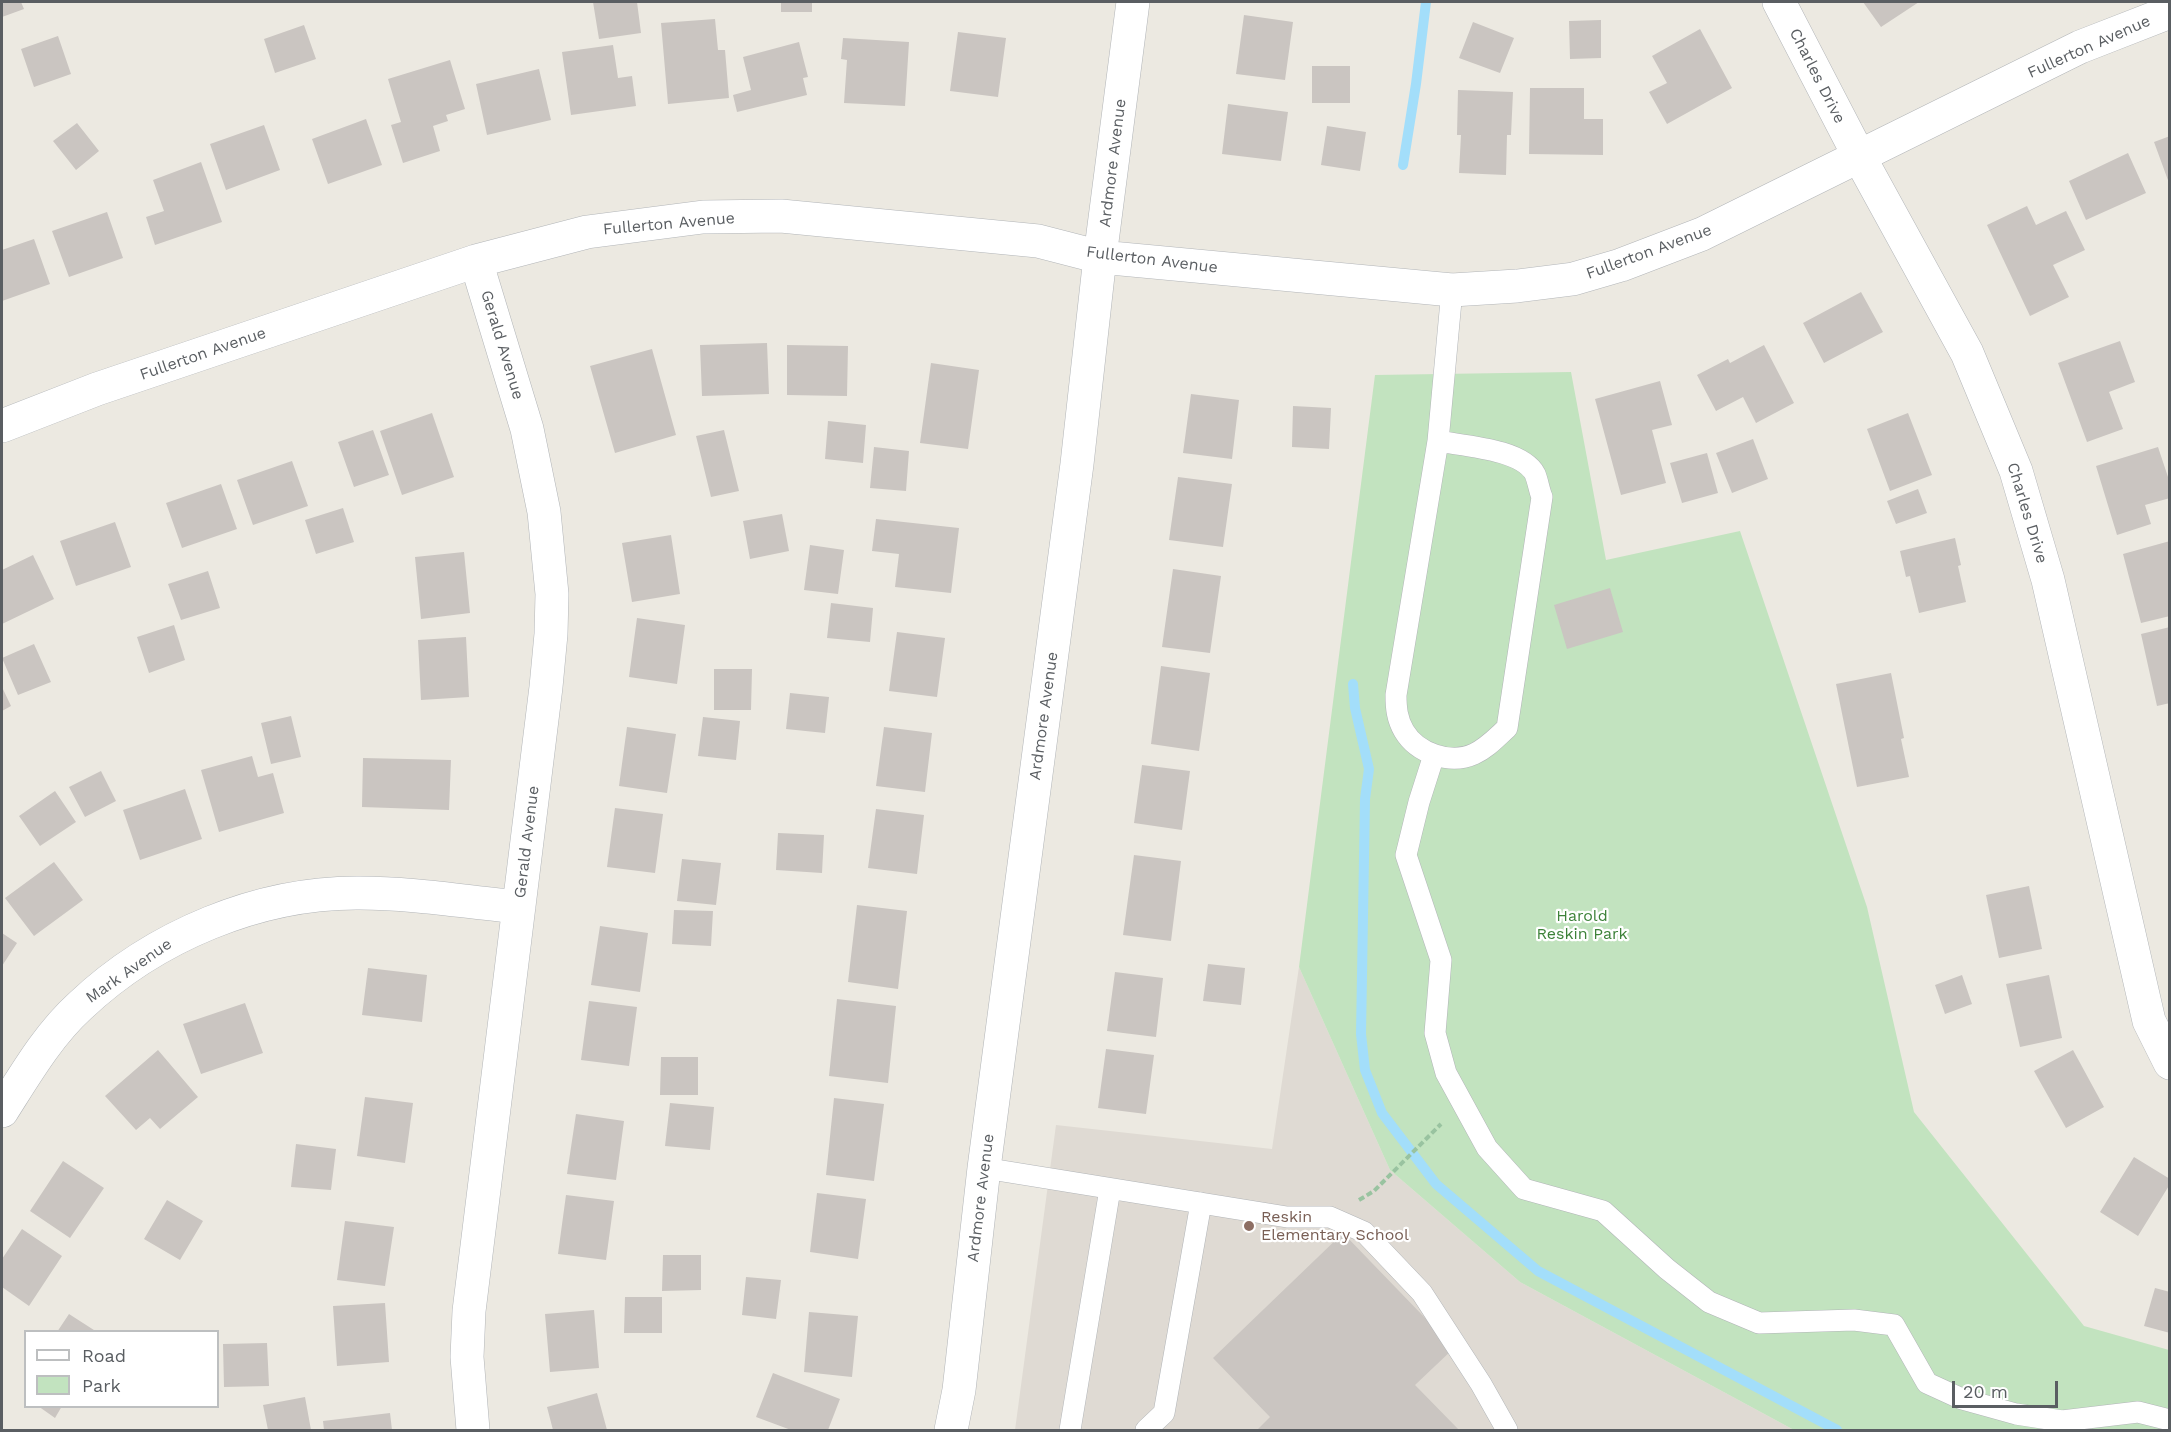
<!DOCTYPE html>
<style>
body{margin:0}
#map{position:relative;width:2171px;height:1432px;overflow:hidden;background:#ece9e1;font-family:"Work Sans",sans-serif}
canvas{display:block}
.frame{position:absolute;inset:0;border:3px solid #5a5e62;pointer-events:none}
.legend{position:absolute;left:24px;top:1330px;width:195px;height:78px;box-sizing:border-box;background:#fff;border:2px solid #bdbfc0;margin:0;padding:8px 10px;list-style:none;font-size:18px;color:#5a5e62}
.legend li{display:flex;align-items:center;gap:12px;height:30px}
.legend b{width:30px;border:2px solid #bdbfc0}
.scale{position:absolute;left:1952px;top:1381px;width:106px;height:27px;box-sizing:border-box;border:3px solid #5a5e62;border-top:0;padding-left:8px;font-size:18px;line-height:21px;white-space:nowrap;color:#5a5e62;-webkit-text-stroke:4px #fff;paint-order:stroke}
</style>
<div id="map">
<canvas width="2171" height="1432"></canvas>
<div class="frame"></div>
<ul class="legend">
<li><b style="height:8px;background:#fff"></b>Road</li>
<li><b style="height:16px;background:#c2e3bf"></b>Park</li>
</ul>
<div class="scale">20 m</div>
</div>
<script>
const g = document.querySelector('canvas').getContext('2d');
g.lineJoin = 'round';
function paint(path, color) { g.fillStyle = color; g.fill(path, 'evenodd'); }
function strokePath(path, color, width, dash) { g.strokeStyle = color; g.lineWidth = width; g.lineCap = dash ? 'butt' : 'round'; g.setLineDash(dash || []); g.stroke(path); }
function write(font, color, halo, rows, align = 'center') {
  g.font = font + ' "Work Sans",sans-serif'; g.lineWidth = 4.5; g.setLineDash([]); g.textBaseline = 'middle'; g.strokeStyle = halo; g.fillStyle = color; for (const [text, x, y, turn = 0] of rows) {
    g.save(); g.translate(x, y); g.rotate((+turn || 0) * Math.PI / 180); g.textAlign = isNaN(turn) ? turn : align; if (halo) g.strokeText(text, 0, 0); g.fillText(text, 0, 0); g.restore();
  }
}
paint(new Path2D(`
 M 1299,967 L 1390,1170 L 1520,1282 L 1794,1430 L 1015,1430 L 1056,1125 L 1272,1149 Z`), '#dfdad3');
paint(new Path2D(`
 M 1571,372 L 1606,560 L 1740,531 L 1867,907 L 1914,1112 L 2084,1326 L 2169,1350 L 2169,1430 L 1794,1430 L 1520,1282 L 1390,1170 L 1299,967 L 1375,375 Z`), '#c2e3bf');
strokePath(new Path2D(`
 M 1403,165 L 1416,84 L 1426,2
 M 1353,684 L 1355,708 L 1369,769 L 1365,799 L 1361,1034 L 1365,1070 L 1382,1113 L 1436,1184 L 1538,1271 L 1837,1430`), '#a3defa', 10);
paint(new Path2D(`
 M 2,2 L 21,2 L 24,9 L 2,17 Z
 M 593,2 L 637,2 L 641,33 L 599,39 Z
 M 781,2 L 812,2 L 812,12 L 781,12 Z
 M 1863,2 L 1919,2 L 1881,27 Z
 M 1244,15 L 1293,22 L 1285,80 L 1236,74 Z
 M 715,19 L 718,50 L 725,50 L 729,98 L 668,104 L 661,23 Z
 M 1601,20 L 1601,58 L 1570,59 L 1569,21 Z
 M 1473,22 L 1514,38 L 1500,73 L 1459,58 Z
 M 304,25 L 316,59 L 275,73 L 264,39 Z
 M 1700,29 L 1732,88 L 1667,124 L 1649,92 L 1667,83 L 1652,56 Z
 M 958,32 L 1006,38 L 998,97 L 950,91 Z
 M 58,36 L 71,74 L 34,87 L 21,49 Z
 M 843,38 L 909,42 L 905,106 L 844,103 L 847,60 L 841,59 Z
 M 799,42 L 808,77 L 803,78 L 807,95 L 737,112 L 733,95 L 751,90 L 743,57 Z
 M 613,45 L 618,78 L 632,76 L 636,106 L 571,115 L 562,52 Z
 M 450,60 L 465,109 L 446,115 L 448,121 L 433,126 L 440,151 L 403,163 L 391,125 L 401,122 L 388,79 Z
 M 1312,66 L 1350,66 L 1350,103 L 1312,103 Z
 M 539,69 L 551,120 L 487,135 L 476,84 Z
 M 1530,88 L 1584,88 L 1584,119 L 1603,119 L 1603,155 L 1529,154 Z
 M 1458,90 L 1513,92 L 1511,135 L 1507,135 L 1506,175 L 1459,173 L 1461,135 L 1457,135 Z
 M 1228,104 L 1288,112 L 1281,161 L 1222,154 Z
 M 366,119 L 382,165 L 328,184 L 312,139 Z
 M 77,123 L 99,151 L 76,170 L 53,141 Z
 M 264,125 L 280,170 L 226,190 L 210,144 Z
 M 1327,126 L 1366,132 L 1360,171 L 1321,165 Z
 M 2170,136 L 2170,183 L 2169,183 L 2154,142 Z
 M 2128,153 L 2146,193 L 2086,220 L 2069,181 Z
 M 201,162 L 222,222 L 155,245 L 146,217 L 164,211 L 153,180 Z
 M 2027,206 L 2036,225 L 2066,211 L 2085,250 L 2053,265 L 2069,297 L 2030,316 L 1987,225 Z
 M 107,212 L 123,258 L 69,277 L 52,231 Z
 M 34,239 L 50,284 L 2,301 L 2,250 Z
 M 1861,292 L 1883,332 L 1824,363 L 1803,323 Z
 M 2120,341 L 2135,382 L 2109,392 L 2123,429 L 2087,442 L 2058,363 Z
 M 767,343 L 769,394 L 702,396 L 700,345 Z
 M 787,345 L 848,346 L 847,396 L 787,395 Z
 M 1764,345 L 1794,403 L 1756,423 L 1743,397 L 1716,411 L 1697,375 L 1728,359 L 1730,363 Z
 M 652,349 L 676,435 L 615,453 L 590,366 Z
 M 931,363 L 979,370 L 968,449 L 920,443 Z
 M 1660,381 L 1672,425 L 1652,430 L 1666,483 L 1621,495 L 1595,399 Z
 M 1191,394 L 1239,400 L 1232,459 L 1183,453 Z
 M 1293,406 L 1331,408 L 1329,449 L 1292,447 Z
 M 432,413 L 454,477 L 402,495 L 380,431 Z
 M 1908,413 L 1932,475 L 1890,491 L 1867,429 Z
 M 828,421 L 866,425 L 863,463 L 825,459 Z
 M 373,430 L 389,475 L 354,487 L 338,442 Z
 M 724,430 L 739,491 L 711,497 L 696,436 Z
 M 1753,439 L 1768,479 L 1732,493 L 1716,453 Z
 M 874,447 L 909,451 L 906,491 L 870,488 Z
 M 2158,447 L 2170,483 L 2170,498 L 2145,505 L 2151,524 L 2117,535 L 2096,466 Z
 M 1707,453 L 1718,493 L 1682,503 L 1670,463 Z
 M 292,461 L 308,506 L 253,525 L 237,480 Z
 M 1178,477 L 1232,484 L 1223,547 L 1169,540 Z
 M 221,484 L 237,529 L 182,548 L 166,503 Z
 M 1918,489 L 1927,513 L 1896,524 L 1887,501 Z
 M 343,508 L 354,542 L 316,554 L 305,520 Z
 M 782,514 L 789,551 L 750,559 L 743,521 Z
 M 876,519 L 959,528 L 951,593 L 895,587 L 899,554 L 872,551 Z
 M 115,522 L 131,567 L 76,586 L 60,541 Z
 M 671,535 L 680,594 L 632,602 L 622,543 Z
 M 1955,538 L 1961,565 L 1958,566 L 1966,602 L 1919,613 L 1910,576 L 1906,577 L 1900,551 Z
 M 2170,541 L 2170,616 L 2141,623 L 2123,554 Z
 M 810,545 L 844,550 L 838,594 L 804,590 Z
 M 464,552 L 470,613 L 421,619 L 415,557 Z
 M 33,555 L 54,599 L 2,624 L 2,570 Z
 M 1173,569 L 1221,576 L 1210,653 L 1162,647 Z
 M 208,571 L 220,608 L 181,620 L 168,584 Z
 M 1610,588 L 1623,632 L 1567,649 L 1554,605 Z
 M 831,603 L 873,608 L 870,642 L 827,638 Z
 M 637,618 L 685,625 L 677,684 L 629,677 Z
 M 174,625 L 185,660 L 149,673 L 137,637 Z
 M 2170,627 L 2170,703 L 2157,706 L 2141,634 Z
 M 897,632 L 945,638 L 937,697 L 889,691 Z
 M 466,637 L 469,697 L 421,700 L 418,640 Z
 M 34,644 L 51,682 L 18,695 L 2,658 Z
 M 1161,666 L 1210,673 L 1199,751 L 1151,744 Z
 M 714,669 L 752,669 L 751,710 L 714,710 Z
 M 1891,673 L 1904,738 L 1901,739 L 1909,777 L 1857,787 L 1836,684 Z
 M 2,687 L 11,706 L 2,711 Z
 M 790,693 L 829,697 L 825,733 L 786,729 Z
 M 291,716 L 301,757 L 271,764 L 261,723 Z
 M 703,717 L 740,721 L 736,760 L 698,756 Z
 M 627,727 L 676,734 L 667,793 L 619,786 Z
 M 884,727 L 932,733 L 925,792 L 876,786 Z
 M 252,756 L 258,777 L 273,773 L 284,813 L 219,832 L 201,770 Z
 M 363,758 L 451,760 L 449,810 L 362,807 Z
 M 1142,765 L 1190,771 L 1182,830 L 1134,823 Z
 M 101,771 L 116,801 L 85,817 L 69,787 Z
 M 185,789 L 202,839 L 140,860 L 123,810 Z
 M 55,791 L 76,822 L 40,846 L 19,816 Z
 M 615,808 L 663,814 L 655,873 L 607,867 Z
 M 876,809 L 924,815 L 917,874 L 868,868 Z
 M 778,833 L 824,835 L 822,873 L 776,870 Z
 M 1134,855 L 1181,861 L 1171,941 L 1123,935 Z
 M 682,859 L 721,863 L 716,905 L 677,901 Z
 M 54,862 L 83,900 L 34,936 L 5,898 Z
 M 2029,886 L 2042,949 L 1999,958 L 1986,895 Z
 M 857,905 L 907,911 L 898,989 L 848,982 Z
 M 674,910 L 713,911 L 711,946 L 672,944 Z
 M 600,926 L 648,933 L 640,992 L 591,985 Z
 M 2,933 L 17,943 L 2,966 Z
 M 1208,964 L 1245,968 L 1241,1005 L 1203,1001 Z
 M 368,968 L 427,975 L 422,1022 L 362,1015 Z
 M 1115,972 L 1163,978 L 1156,1037 L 1107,1031 Z
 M 1962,975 L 1972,1004 L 1945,1014 L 1935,985 Z
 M 2049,975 L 2062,1038 L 2020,1047 L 2006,984 Z
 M 837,999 L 896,1006 L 888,1083 L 829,1076 Z
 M 589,1001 L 637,1007 L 629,1066 L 581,1060 Z
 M 245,1003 L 263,1053 L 201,1074 L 183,1024 Z
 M 1106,1049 L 1154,1055 L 1146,1114 L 1098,1108 Z
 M 158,1050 L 198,1097 L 160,1129 L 150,1118 L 136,1130 L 105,1096 Z
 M 2073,1050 L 2104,1107 L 2066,1128 L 2034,1071 Z
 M 661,1057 L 698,1057 L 698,1095 L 660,1095 Z
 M 365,1097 L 413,1103 L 405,1163 L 357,1156 Z
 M 834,1098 L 884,1104 L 874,1181 L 826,1175 Z
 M 670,1103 L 714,1107 L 710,1150 L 665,1146 Z
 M 576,1114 L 624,1121 L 616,1180 L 567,1174 Z
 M 296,1144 L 336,1149 L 331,1190 L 291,1187 Z
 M 2134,1157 L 2170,1179 L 2170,1184 L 2138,1236 L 2100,1212 Z
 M 63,1161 L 104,1188 L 70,1238 L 30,1211 Z
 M 817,1193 L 866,1199 L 858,1259 L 810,1252 Z
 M 566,1195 L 614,1201 L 606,1260 L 558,1254 Z
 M 167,1200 L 203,1221 L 180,1260 L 144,1239 Z
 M 345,1221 L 394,1227 L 385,1286 L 337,1280 Z
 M 22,1229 L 62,1256 L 29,1306 L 2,1287 L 2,1259 Z
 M 1343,1233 L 1454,1348 L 1415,1385 L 1459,1430 L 1257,1430 L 1270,1417 L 1213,1358 Z
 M 663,1255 L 701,1255 L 701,1290 L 662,1291 Z
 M 746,1277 L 781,1280 L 776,1319 L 742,1315 Z
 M 2155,1288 L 2170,1292 L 2170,1333 L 2144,1326 Z
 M 625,1297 L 662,1297 L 662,1333 L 624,1333 Z
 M 385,1303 L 389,1362 L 337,1366 L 333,1306 Z
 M 594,1310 L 599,1368 L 550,1372 L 545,1314 Z
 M 809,1312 L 858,1316 L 852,1377 L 804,1372 Z
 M 69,1314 L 97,1332 L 57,1332 Z
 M 267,1343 L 269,1386 L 224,1387 L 223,1344 Z
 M 773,1373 L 840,1399 L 828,1430 L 791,1430 L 756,1417 Z
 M 597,1393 L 607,1430 L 553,1430 L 547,1407 Z
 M 305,1397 L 311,1430 L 268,1430 L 263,1405 Z
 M 38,1406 L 62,1406 L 55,1418 Z
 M 390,1413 L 392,1430 L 324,1430 L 323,1421 Z`), '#cac5c1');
const service = new Path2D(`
 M 1438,441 C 1464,446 1522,449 1535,474 C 1538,481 1539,490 1542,497 L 1507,728 C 1496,738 1487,748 1474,754 C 1450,765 1417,753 1404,731 C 1397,719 1396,708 1396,695 L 1438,441 L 1452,290
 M 1434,755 L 1419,802 L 1406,855 L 1441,960 L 1435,1033 L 1446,1073 L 1487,1148 L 1524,1189 L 1603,1211 L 1667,1269 L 1709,1302 L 1759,1323 L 1854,1320 L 1894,1325 L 1927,1383 L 1962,1399 L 2016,1414 L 2062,1421 L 2138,1412 L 2170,1420
 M 984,1168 L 1287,1217 L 1330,1217 L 1364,1232 L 1422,1293 L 1481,1384 L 1507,1430
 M 1070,1430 L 1110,1189
 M 1146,1430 L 1164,1413 L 1201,1203`);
const minor = new Path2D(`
 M 1779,2 L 1860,158 L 1967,353 L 2016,471 L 2048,580 L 2149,1021 L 2170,1063
 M 2,426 L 97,389 L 476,261 L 587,232 L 703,217 L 781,216 L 1038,241 L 1100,257 L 1452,290 L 1517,286 L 1573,279 L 1621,265 L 1702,234 L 2080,47 L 2170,12
 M 2,1111 C 25,1075 48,1035 80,1006 C 154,936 259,892 360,893 C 413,893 466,902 519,907
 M 473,1430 L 467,1357 L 469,1311 L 546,687 L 551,634 L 552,594 L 544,512 L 527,429 L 476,261
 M 951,1430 L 959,1390 L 984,1168 L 1077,464 L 1100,257 L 1133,2`);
strokePath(service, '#b2b5b8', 22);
strokePath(minor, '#b2b5b8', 34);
strokePath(new Path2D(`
 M 1359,1200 L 1374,1191 L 1441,1124`), '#99c3a0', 4, [6, 3]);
strokePath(service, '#fff', 21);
strokePath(minor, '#fff', 33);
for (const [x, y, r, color] of [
 [1249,1226,6,"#8d6e63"]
]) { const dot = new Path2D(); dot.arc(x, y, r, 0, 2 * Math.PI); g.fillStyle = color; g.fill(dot); strokePath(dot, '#fff', 2); }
write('16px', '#5a5e62', '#fff', [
 ["Fullerton Avenue",2089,47,-24],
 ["Charles Drive",1817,76,63],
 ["Ardmore Avenue",1113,163,-83],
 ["Fullerton Avenue",669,224,-5],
 ["Fullerton Avenue",1649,252,-20],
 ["Fullerton Avenue",1152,260,7],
 ["Gerald Avenue",502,345,73],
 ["Fullerton Avenue",203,354,-19],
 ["Charles Drive",2027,513,73],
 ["Ardmore Avenue",1044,716,-82],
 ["Gerald Avenue",527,842,-83],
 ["Mark Avenue",129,971,-35],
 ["Ardmore Avenue",981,1198,-83]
]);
write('16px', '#3d8239', '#fff', [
 ["Harold",1582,916],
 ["Reskin Park",1582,934]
]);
write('16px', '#785e54', '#fff', [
 ["Reskin",1261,1217],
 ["Elementary School",1261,1235]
], 'left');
</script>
